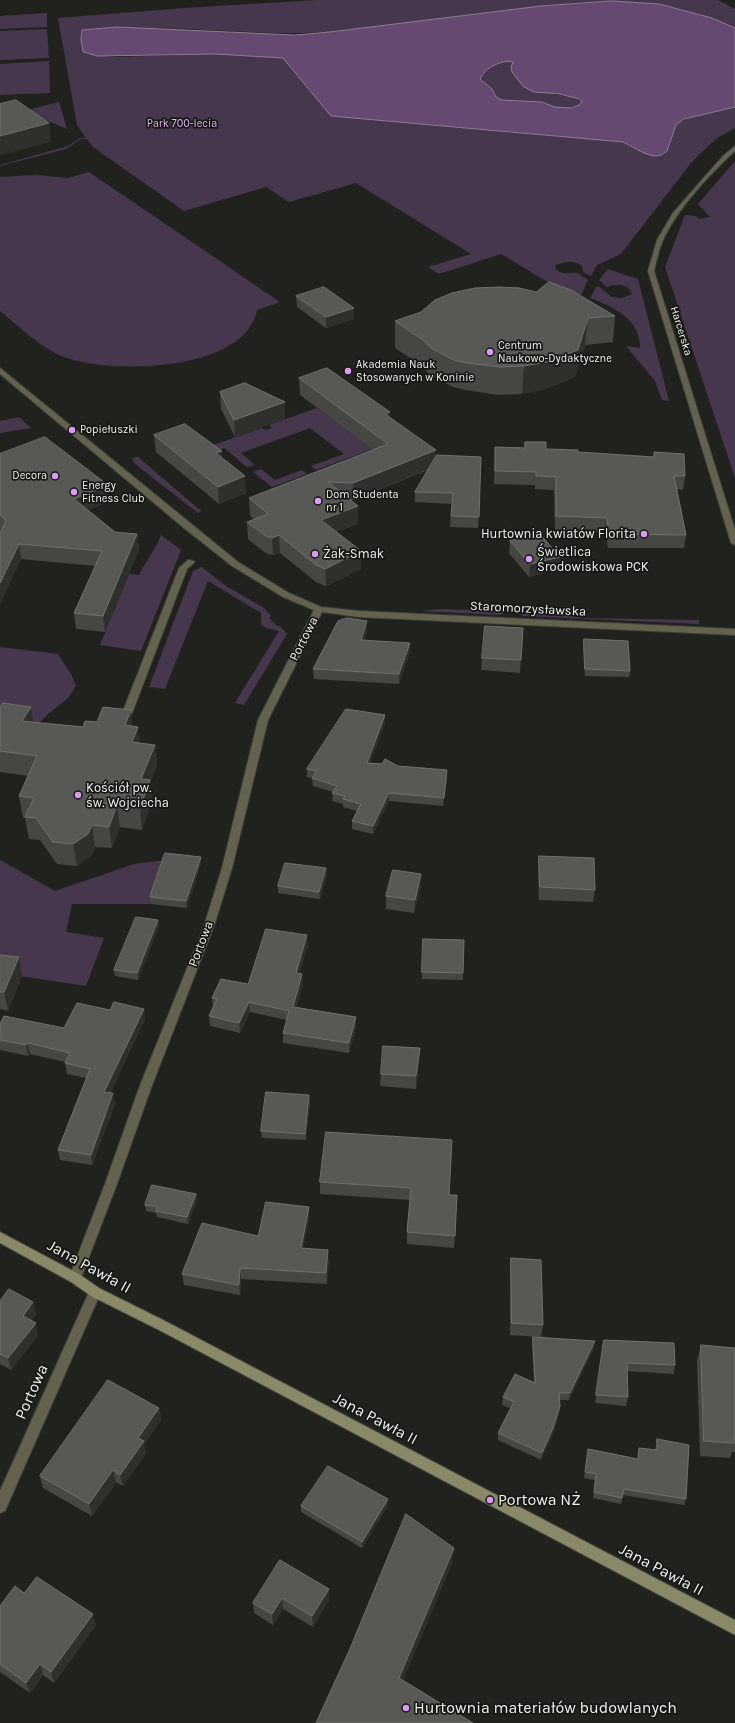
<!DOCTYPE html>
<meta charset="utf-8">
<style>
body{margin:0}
canvas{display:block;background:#21211e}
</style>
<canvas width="735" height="1723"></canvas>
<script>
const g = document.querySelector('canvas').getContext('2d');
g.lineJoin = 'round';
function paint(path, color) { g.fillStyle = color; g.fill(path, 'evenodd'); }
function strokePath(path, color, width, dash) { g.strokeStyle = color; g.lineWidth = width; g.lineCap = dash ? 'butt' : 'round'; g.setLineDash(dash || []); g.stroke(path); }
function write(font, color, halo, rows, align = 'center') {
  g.font = font + ' Karla,sans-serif'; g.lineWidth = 3.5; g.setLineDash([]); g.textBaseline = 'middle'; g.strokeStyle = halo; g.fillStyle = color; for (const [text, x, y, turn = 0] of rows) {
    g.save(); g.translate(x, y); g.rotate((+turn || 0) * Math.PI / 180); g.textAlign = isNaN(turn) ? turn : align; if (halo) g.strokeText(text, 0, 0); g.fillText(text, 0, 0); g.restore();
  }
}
paint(new Path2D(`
 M 316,0 L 718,0 L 735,9 L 735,28 L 712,18 L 659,4 L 612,1 L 541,6 L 330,32 C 268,36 206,28 143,28 C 122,29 105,27 82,30 L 86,54 L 116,57 L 216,54 L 283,58 L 331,116 L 624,142 C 640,149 645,157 664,155 C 671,146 670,134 676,126 C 682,116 723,110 735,107 L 735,128 L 717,138 L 701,153 L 691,163 L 621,254 L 597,265 L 591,276 L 583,272 L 582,266 C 574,260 565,261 556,265 L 555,268 C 562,276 568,272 577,273 C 580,274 585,278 588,280 L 581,295 L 556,287 L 501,254 L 439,274 L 428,267 L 471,254 L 356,183 L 289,202 L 266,187 L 184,211 L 93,147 L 87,139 L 81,139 L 66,149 L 0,166 L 0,165 L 68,146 L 80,138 L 86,138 L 77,125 L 58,18 L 185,8 Z
 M 47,13 L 47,27 L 0,29 L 0,16 Z
 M 47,29 L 49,58 L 0,60 L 0,31 Z
 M 49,61 L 50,93 L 0,95 L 0,64 Z
 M 508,61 L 513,62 L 511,67 C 512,73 515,75 519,80 C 521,82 522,85 525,87 C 541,96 562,93 580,99 L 582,102 L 579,105 L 571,108 L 555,107 L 541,102 L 502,100 L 496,97 L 492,89 L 480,79 C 485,68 496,63 508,61 Z
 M 59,102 L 67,129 L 24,111 L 58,102 Z
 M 735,161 L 735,478 L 665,267 L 685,215 L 696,216 L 699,219 L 710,217 L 698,204 Z
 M 89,172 L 280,302 L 257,310 C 245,372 113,374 67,358 C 41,349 21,328 0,311 L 0,177 L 36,175 L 68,178 Z
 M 608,269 L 638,279 L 669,401 L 662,400 L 655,381 L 626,346 L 640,348 C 641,320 613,306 590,298 L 596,287 L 598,286 L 612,297 L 622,298 L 632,294 L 629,288 C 621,284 615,284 607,287 L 599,280 Z
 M 317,408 L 372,449 L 316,470 L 311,466 L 344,454 L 310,428 L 241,453 L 255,465 L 247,467 L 224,448 L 206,454 L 193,452 L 262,428 L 266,430 L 272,428 L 269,425 Z
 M 19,417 L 31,428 L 0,433 L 0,421 Z
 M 135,457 L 138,457 L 201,511 L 198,513 L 135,464 L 132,459 Z
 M 261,469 L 275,480 L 302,470 L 307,474 L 272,487 L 253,472 Z
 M 161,535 L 181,550 L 141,651 L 100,645 L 129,574 L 139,575 C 146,560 155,551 161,535 Z
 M 202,567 L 226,586 L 264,608 L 271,616 L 269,618 L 277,626 L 280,626 L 287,634 L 244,705 L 235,703 L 279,631 L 267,628 L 261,625 L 261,613 L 208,581 L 165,689 L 149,687 L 193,571 Z
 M 440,609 L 504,611 L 504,613 L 500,615 L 421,611 Z
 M 519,612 L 558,613 L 582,618 L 699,620 L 699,624 L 523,616 Z
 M 0,647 L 58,654 L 71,674 L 76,686 L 68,698 L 48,714 L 34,728 L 0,737 Z
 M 0,860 L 55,891 L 134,864 L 166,860 L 151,904 L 72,904 L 66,932 L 104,938 L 86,986 L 0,973 Z`), '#47374e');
const water = new Path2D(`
 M 612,1 L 659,4 L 712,18 L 735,28 L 735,107 L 684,119 L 676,125 L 667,151 C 655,164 635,147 623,142 L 331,116 L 283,58 L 216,54 L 97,56 L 83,52 L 81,39 L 82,30 L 117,27 L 295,35 L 330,32 L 541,6 ZM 508,61 L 513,62 L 511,67 L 512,72 L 523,86 L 528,89 L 534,92 L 560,94 L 580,99 L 582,102 L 579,105 L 571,108 L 555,107 L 541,102 L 502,100 L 496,97 L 492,89 L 480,79 C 485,68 496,63 508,61 Z`);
paint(water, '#654970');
strokePath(water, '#8f7b96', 1);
const street = new Path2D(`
 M 735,146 L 735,151 C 711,173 679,207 665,236 C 659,247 657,259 654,271 L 735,530 L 735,545 L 731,543 L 648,271 L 657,240 L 673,213 L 723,156 Z
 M 0,368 L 238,562 L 289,593 L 321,607 L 359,611 L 735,629 L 735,635 L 359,617 L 322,612 L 268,720 L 232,868 L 214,926 L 151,1088 L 117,1184 L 81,1278 L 79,1282 L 75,1283 L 71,1282 L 69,1278 L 105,1184 L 139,1088 L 204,926 L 222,868 L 258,720 L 314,610 L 283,597 L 232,566 L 184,528 L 0,374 Z
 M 188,560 L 191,560 L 195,562 L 187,569 L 131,716 L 126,719 L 123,718 L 121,716 L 179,568 Z
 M 95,1287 L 99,1288 L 101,1292 L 5,1511 L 0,1513 L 0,1491 L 89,1292 L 91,1288 Z`);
const secondary = new Path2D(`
 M 0,1232 L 79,1274 L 99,1288 L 167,1322 L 735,1620 L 735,1635 L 159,1330 L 91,1296 L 71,1282 L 0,1243 Z`);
strokePath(street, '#3e3e3b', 2);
strokePath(secondary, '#3e3e3b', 2);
paint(street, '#63624e');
paint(secondary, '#898867');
paint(new Path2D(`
 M 296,296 L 354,319 L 326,328 L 297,307 Z
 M 615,316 L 613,342 L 585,345 L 575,377 L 545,389 L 522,394 L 498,395 L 466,390 L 453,387 L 430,375 L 422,366 L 395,348 L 395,321 Z
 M 299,378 L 390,412 L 390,418 L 436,456 L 481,457 L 478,528 L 450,527 L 452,504 L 415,502 L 415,492 L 428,470 L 353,500 L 350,500 L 358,506 L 358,524 L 336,532 L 361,551 L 361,569 L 326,586 L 316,582 L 280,553 L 273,555 L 267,554 L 248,539 L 247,522 L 254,519 L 250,516 L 249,498 L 373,450 L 300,395 Z
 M 220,392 L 285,419 L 235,437 L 221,409 Z
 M 154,435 L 222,458 L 246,493 L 219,504 L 156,452 Z
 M 525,442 L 546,449 L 578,452 L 654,457 L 654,452 L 685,476 L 683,490 L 677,489 L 686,535 L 684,548 L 608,548 L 606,532 L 555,530 L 554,490 L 535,489 L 535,485 L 494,484 L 495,447 L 524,448 Z
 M 0,454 L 108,485 L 110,501 L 88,510 L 115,532 L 137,534 L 139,549 L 105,632 L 76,629 L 74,613 L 95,566 L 21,559 L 0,528 Z
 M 510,541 L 559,569 L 529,577 L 509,553 Z
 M 523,628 L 520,673 L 481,670 L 482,658 Z
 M 367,631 L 364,640 L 410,652 L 399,684 L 314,679 L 313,669 Z
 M 584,639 L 630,671 L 629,677 L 585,676 L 583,646 Z
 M 0,708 L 33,722 L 83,727 L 133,726 L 140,743 L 155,745 L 157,766 L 150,783 L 152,802 L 142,830 L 120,827 L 112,848 L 95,847 L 91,856 L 77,866 L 57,864 L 40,840 L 29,839 L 25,818 L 23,818 L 19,796 L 28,776 L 0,772 Z
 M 385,715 L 385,723 L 370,763 L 398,766 L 447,778 L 443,806 L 389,801 L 373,834 L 352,829 L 352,821 L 357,811 L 343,807 L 343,804 L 332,801 L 333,792 L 313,786 L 312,778 L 307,777 L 307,769 Z
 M 539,856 L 595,890 L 593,902 L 539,900 L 538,869 Z
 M 201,857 L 201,863 L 187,908 L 151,904 L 150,897 Z
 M 327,874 L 320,899 L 278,893 L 278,886 Z
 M 421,874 L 421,886 L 414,913 L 386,909 L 386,896 Z
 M 158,920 L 159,926 L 138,980 L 115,976 L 114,970 Z
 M 423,939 L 464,940 L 463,980 L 422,979 Z
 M 308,945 L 299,973 L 303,984 L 296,1007 L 356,1017 L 356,1027 L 349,1053 L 283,1043 L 283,1033 L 287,1020 L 250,1012 L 240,1033 L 210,1026 L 209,1016 L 213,1007 L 212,998 L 248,984 Z
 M 0,955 L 22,975 L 8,1011 L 0,1009 Z
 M 145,1019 L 110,1093 L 115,1104 L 92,1165 L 60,1160 L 58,1150 L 86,1078 L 67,1074 L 65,1062 L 30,1054 L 28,1056 L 0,1050 L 0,1024 L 64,1028 Z
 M 420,1048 L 419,1061 L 416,1089 L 380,1086 L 381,1074 Z
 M 310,1101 L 306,1140 L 262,1138 L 261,1131 Z
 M 326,1132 L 449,1195 L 457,1195 L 454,1248 L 407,1244 L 407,1232 L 410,1200 L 320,1194 L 320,1182 Z
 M 196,1194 L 197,1200 L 188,1224 L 157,1217 L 156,1213 L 146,1211 L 145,1205 Z
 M 309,1207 L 309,1218 L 303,1248 L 329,1260 L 327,1284 L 241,1279 L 240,1295 L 184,1285 L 182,1274 L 258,1236 Z
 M 511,1258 L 543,1325 L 541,1337 L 510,1335 L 510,1270 Z
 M 0,1301 L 33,1302 L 36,1314 L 31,1320 L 38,1335 L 11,1370 L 0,1364 Z
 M 533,1337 L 594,1348 L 569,1400 L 559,1400 L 560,1406 L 559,1414 L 552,1436 L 541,1460 L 498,1440 L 498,1433 L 510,1408 L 502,1405 L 503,1397 L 534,1382 L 532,1345 Z
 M 604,1340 L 675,1365 L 674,1374 L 627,1371 L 628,1397 L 626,1406 L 595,1403 Z
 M 701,1345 L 735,1348 L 735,1452 L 732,1452 L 730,1458 L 700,1456 L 697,1361 Z
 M 159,1408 L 161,1420 L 144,1444 L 146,1453 L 123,1486 L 116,1482 L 92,1516 L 43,1488 L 40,1476 Z
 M 657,1439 L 686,1499 L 684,1505 L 623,1495 L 621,1504 L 593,1498 L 595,1480 L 584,1478 L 588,1449 L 638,1459 L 639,1448 L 655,1450 L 656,1445 Z
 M 388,1499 L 388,1505 L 362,1548 L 301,1512 L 301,1506 Z
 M 329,1589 L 329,1600 L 313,1627 L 283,1609 L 273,1625 L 254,1613 L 253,1603 Z
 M 24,1593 L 96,1625 L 54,1683 L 43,1675 L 30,1693 L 0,1672 L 0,1606 Z`), '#464643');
paint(new Path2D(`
 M 49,123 L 51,142 L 0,155 L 0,136 Z
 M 354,308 L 354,319 L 326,328 L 326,317 Z
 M 588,318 L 585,345 L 575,377 L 545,389 L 522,394 L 524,366 Z
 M 285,402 L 285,419 L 235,437 L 234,420 Z
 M 390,412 L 390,429 L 385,414 Z
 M 436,450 L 436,466 L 353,500 L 353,483 Z
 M 222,451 L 223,469 L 216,453 Z
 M 245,476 L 246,493 L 219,504 L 218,487 Z
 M 108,485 L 110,501 L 76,515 L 74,499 Z
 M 358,506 L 358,524 L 321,538 L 321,520 Z
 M 137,534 L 139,549 L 105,632 L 103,616 Z
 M 279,535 L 280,553 L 273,555 L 272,538 Z
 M 19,544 L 21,559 L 0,605 L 0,583 Z
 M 361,551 L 361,569 L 326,586 L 325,569 Z
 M 560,557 L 559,569 L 529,577 L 530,564 Z
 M 367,621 L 367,631 L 361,649 L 361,640 Z
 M 410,643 L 410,652 L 399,684 L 399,674 Z
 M 31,707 L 34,728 L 22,721 Z
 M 131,710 L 133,732 L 125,725 Z
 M 385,715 L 385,723 L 367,771 L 367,763 Z
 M 138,727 L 140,748 L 132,742 Z
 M 155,745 L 157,766 L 150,783 L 152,802 L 142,830 L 140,808 L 141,779 Z
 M 447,770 L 447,778 L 443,806 L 444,798 Z
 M 389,793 L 389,801 L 373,834 L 373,826 Z
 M 117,805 L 120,827 L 112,848 L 109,827 Z
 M 92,825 L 95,847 L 91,856 L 77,866 L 73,844 Z
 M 201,857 L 201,863 L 187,908 L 186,901 Z
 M 326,868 L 327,874 L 320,899 L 319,892 Z
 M 421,874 L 421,886 L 414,913 L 415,900 Z
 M 158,920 L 159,926 L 138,980 L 137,973 Z
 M 307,935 L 308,945 L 297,983 L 296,973 Z
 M 19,957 L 22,975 L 8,1011 L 4,992 Z
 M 302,974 L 303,984 L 294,1017 L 293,1007 Z
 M 249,1002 L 250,1012 L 240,1033 L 239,1023 Z
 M 144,1009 L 145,1019 L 106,1103 L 104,1092 Z
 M 356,1017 L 356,1027 L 349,1053 L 349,1043 Z
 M 28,1043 L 30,1054 L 28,1056 L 26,1045 Z
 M 420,1048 L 419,1061 L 416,1089 L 416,1076 Z
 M 113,1093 L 115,1104 L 92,1165 L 91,1155 Z
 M 309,1095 L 310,1101 L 306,1140 L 305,1134 Z
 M 196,1194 L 197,1200 L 188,1224 L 187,1217 Z
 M 309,1207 L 309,1218 L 301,1259 L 301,1248 Z
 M 328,1250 L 329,1260 L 327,1284 L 326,1273 Z
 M 240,1268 L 241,1279 L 240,1295 L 239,1285 Z
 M 33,1302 L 36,1314 L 26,1328 L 23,1316 Z
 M 36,1323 L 38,1335 L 11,1370 L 8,1358 Z
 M 595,1341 L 594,1348 L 569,1400 L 570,1393 Z
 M 560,1406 L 559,1414 L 552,1436 L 541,1460 L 542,1453 Z
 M 159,1408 L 161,1420 L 144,1444 L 146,1453 L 123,1486 L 120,1475 L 138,1438 Z
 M 113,1470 L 116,1482 L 92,1516 L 89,1504 Z
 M 388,1499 L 388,1505 L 362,1548 L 362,1542 Z
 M 454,1548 L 452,1564 L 398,1693 L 399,1678 Z
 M 329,1589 L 329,1600 L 313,1627 L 312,1616 Z
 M 282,1598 L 283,1609 L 273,1625 L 272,1614 Z
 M 93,1614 L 96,1625 L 54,1683 L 51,1672 Z
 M 40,1664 L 43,1675 L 30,1693 L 26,1683 Z`), '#2f2f2c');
const building = new Path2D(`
 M 16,100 L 49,123 L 0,136 L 0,104 Z
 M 549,282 L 571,290 L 615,316 L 588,318 L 578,350 L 547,362 L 524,366 L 500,367 L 467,363 L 454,360 L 431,348 L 423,340 L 395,321 L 421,312 L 435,300 L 452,293 L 475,288 L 499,287 L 519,288 L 536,292 Z
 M 324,287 L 354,308 L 326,317 L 296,296 Z
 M 327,368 L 390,412 L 385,414 L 436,450 L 353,483 L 328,482 L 358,506 L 321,520 L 361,551 L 325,569 L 316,565 L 279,535 L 272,538 L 266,536 L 247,522 L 268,514 L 249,498 L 388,444 L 299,378 Z
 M 245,383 L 285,402 L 234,420 L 220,392 Z
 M 185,424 L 222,451 L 216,453 L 245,476 L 218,487 L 154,435 Z
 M 45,437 L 108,485 L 74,499 L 115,532 L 137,534 L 103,616 L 74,613 L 102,551 L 19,544 L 0,583 L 0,532 L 6,521 L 0,515 L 0,454 Z
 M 525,442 L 546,442 L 546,449 L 578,450 L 578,452 L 654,457 L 654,452 L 684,454 L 685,476 L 674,476 L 686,535 L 609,534 L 607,518 L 556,516 L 556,477 L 536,476 L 536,472 L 495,471 L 495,447 L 525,448 Z
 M 437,455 L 481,457 L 479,517 L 451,516 L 453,493 L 415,492 Z
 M 540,534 L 560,557 L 530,564 L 510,541 Z
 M 347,618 L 367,621 L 361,640 L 410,643 L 399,674 L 313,669 L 338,621 Z
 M 485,626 L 523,628 L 521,660 L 482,658 Z
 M 584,639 L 628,641 L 630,671 L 585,669 Z
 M 3,703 L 31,707 L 22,721 L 83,727 L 85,721 L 97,722 L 103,707 L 131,710 L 125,725 L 138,727 L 132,742 L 155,745 L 141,779 L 150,780 L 140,808 L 117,805 L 109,827 L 92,825 L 88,834 L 73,844 L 53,842 L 36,818 L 25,817 L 34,798 L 19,796 L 37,756 L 0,751 L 0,708 Z
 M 346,709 L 385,715 L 367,763 L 382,764 L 385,759 L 398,766 L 447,770 L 444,798 L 389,793 L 373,826 L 352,821 L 361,804 L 343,799 L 345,796 L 332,793 L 337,786 L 312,778 L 317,771 L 307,769 Z
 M 165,853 L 201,857 L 186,901 L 150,897 Z
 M 539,856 L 594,858 L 595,890 L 540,887 Z
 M 285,863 L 326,868 L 319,892 L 278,886 Z
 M 393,870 L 421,874 L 415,900 L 386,896 Z
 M 136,917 L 158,920 L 137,973 L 114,970 Z
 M 266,929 L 307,935 L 296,973 L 302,974 L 293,1007 L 356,1017 L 349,1043 L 283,1033 L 289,1011 L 249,1002 L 239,1023 L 209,1016 L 217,999 L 212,998 L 221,979 L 248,984 Z
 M 423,939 L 464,940 L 463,973 L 422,972 Z
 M 0,955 L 19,957 L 4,992 L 0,992 Z
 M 114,1002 L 144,1009 L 104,1092 L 113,1093 L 91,1155 L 58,1150 L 90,1069 L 65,1063 L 70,1053 L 28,1043 L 26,1045 L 0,1040 L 0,1024 L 4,1016 L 64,1028 L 77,1003 L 110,1010 Z
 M 383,1046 L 420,1048 L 416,1076 L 381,1074 Z
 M 266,1092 L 309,1095 L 305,1134 L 261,1131 Z
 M 326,1132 L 452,1140 L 449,1195 L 457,1195 L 455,1236 L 407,1232 L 411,1188 L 320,1182 Z
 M 152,1185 L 196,1194 L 187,1217 L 156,1211 L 157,1207 L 145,1205 Z
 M 266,1202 L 309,1207 L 301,1248 L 328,1250 L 326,1273 L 240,1268 L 239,1285 L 182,1274 L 202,1223 L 258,1236 Z
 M 511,1258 L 541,1260 L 543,1325 L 512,1323 Z
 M 9,1289 L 33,1302 L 23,1316 L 36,1323 L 8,1358 L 0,1354 L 0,1301 Z
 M 533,1337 L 595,1341 L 570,1393 L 559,1393 L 560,1406 L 553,1428 L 542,1453 L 498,1433 L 514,1402 L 503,1397 L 515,1374 L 535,1383 Z
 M 604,1340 L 674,1343 L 675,1365 L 627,1363 L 628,1397 L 596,1395 Z
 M 701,1345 L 735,1348 L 735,1437 L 734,1437 L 734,1443 L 704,1441 Z
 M 108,1380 L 159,1408 L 138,1438 L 144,1441 L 120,1475 L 113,1470 L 89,1504 L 40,1476 Z
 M 657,1439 L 689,1445 L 686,1499 L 624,1489 L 622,1498 L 594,1492 L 596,1474 L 585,1472 L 588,1449 L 638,1459 L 639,1448 L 657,1450 Z
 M 328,1466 L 388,1499 L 362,1542 L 301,1506 Z
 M 406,1514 L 454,1548 L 399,1678 L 473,1723 L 316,1723 L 349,1651 Z
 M 280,1560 L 329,1589 L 312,1616 L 282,1598 L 272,1614 L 253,1603 Z
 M 37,1577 L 93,1614 L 51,1672 L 40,1664 L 26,1683 L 0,1664 L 0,1606 L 15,1586 L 24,1593 Z`);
paint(building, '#585855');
strokePath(building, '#70706d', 1);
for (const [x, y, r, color] of [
 [490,352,4,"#db99f5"],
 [348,371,4,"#db99f5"],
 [72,430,4,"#db99f5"],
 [55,476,4,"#db99f5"],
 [74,492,4,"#db99f5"],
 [318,501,4,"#db99f5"],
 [644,534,4,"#db99f5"],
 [315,554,4,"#db99f5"],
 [529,559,4,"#db99f5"],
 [78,795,4,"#db99f5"],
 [490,1500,4,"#db99f5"],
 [406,1708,4,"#db99f5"]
]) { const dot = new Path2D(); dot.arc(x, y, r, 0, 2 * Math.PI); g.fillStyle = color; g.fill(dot); strokePath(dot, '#171714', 1.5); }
write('11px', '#e1b3f3', '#171714', [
 ["Park 700-lecia",182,124]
]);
write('11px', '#f0f0ee', '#171714', [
 ["Harcerska",681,331,73]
]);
write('11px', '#f0f0ee', '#171714', [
 ["Centrum",498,346],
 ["Naukowo-Dydaktyczne",498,359],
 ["Akademia Nauk",356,365],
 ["Stosowanych w Koninie",356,378],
 ["Popiełuszki",80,430],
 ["Decora",47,476,"right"],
 ["Energy",82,486],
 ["Fitness Club",82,499],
 ["Dom Studenta",326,495],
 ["nr 1",326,508]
], 'left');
write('13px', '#f0f0ee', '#171714', [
 ["Hurtownia kwiatów Florita",636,534,"right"],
 ["Świetlica",537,552],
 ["Środowiskowa PCK",537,567],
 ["Żak-Smak",323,554],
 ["Kościół pw.",86,788],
 ["św. Wojciecha",86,803]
], 'left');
write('13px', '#f0f0ee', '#171714', [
 ["Staromorzysławska",528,609,3],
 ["Portowa",304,639,-63],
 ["Portowa",201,944,-69]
]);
write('16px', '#f0f0ee', '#171714', [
 ["Jana Pawła II",89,1267,29],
 ["Portowa",32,1392,-66],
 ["Jana Pawła II",375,1419,28],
 ["Jana Pawła II",661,1570,28]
]);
write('16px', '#f0f0ee', '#171714', [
 ["Portowa NŻ",498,1500],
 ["Hurtownia materiałów budowlanych",414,1708]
], 'left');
</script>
